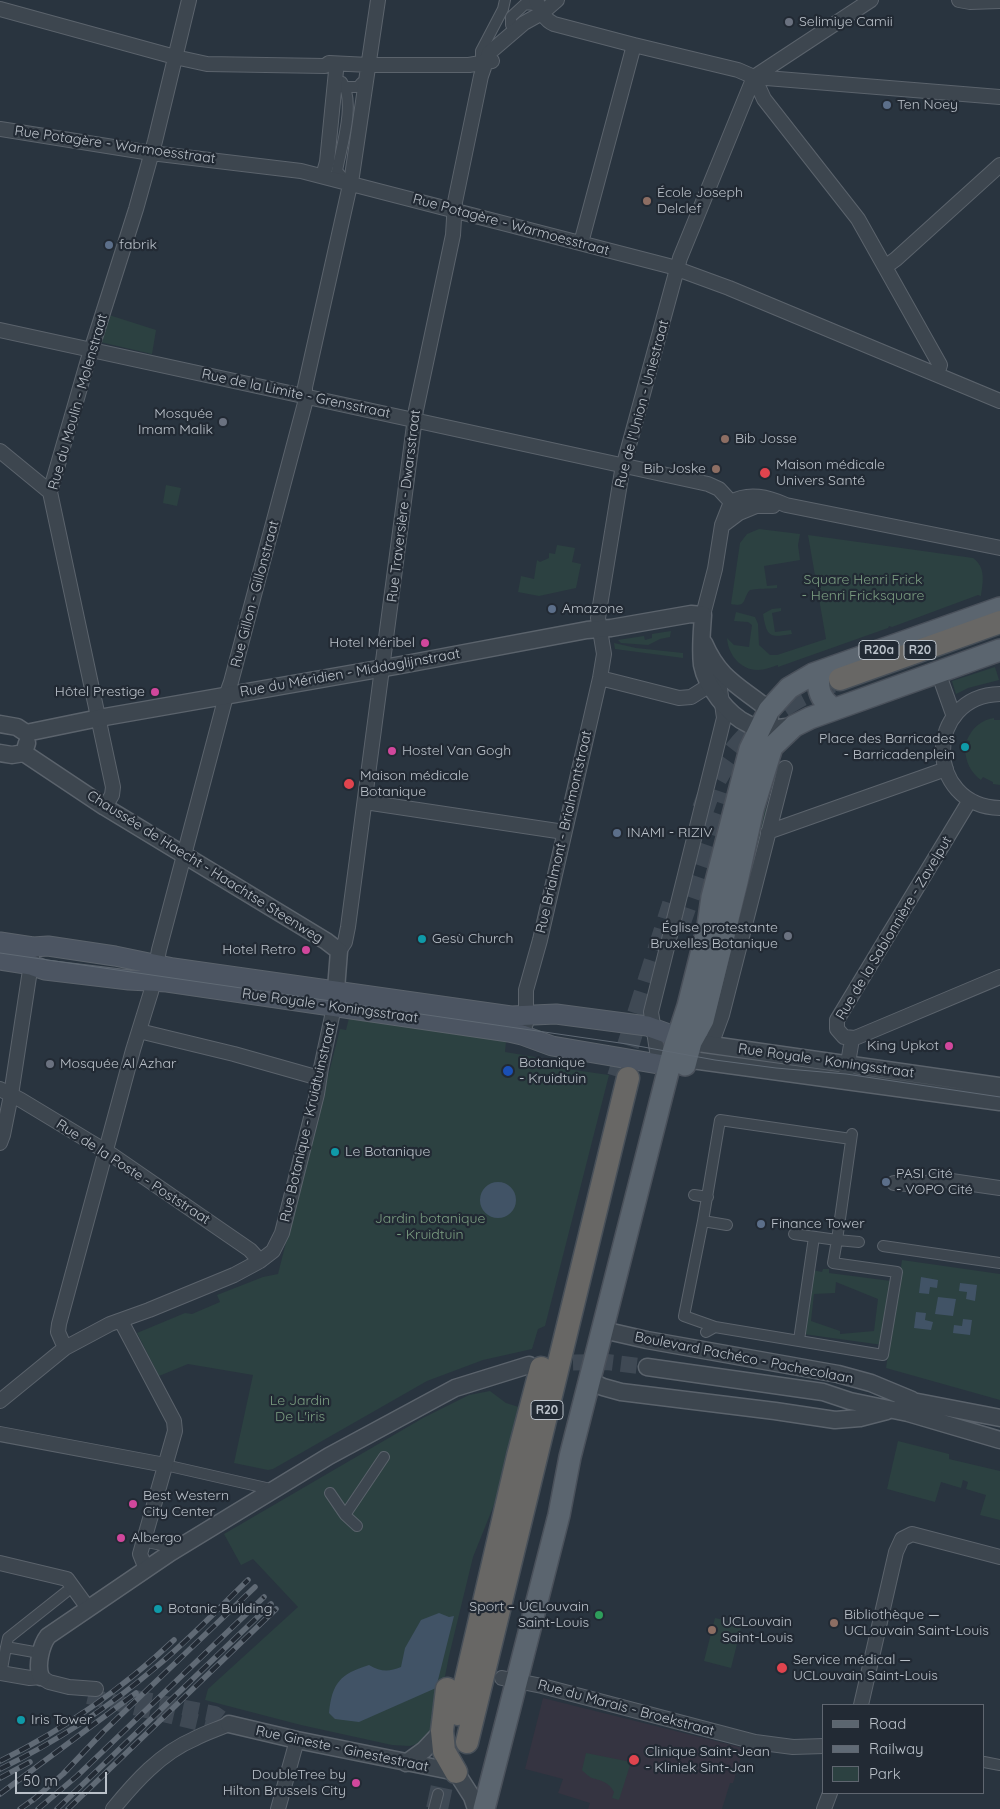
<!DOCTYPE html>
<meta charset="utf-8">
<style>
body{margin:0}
#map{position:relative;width:1000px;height:1809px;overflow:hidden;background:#29343f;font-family:Quicksand,sans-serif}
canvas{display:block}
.legend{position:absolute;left:822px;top:1704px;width:162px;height:90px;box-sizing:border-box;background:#222a34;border:1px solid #5f6670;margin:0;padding:6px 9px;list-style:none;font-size:15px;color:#bac1c9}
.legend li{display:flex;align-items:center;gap:10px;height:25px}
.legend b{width:25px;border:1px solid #5f6670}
.scale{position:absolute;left:15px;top:1772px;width:92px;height:22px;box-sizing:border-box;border:2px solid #bac1c9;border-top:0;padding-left:6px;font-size:15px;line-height:18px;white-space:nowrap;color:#bac1c9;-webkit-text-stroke:4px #222a34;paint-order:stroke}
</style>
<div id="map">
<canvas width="1000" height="1809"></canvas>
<ul class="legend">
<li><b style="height:6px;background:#5b656f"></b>Road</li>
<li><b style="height:6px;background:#606a75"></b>Railway</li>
<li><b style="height:14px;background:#2c4141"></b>Park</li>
</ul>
<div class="scale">50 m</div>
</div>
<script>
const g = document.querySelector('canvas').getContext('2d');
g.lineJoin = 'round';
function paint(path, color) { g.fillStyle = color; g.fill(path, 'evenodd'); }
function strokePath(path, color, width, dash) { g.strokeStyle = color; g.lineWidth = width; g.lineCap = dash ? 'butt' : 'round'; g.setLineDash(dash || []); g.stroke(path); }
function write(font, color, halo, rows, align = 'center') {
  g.font = font + ' Quicksand,sans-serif'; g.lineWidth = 4.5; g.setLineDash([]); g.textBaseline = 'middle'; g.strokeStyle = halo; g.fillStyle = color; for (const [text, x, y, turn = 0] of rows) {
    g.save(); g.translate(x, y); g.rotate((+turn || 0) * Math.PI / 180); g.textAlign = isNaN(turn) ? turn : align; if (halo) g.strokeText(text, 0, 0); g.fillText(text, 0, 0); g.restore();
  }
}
paint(new Path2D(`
 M 543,1698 L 744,1748 L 733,1783 L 730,1783 L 722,1809 L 588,1809 L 590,1803 L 558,1793 L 563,1779 L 525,1769 Z`), '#353441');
paint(new Path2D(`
 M 109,315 L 156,330 L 152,354 L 100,342 Z
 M 166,485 L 181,488 L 177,506 L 163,503 Z
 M 759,529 L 800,534 L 798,545 L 800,560 L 764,566 L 767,586 L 777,585 L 777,588 C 768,589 760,588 750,590 C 742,598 748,608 731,604 L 740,543 L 747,534 Z
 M 808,535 L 973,558 C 986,567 983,582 981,596 L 978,595 L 892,627 L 889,626 L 888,628 L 778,667 L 778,665 C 771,667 765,670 758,670 C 740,670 728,654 727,638 L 734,645 L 749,647 L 752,625 L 748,622 L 734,621 L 736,612 L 755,617 L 758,624 L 759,645 L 770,655 L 777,655 L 826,639 Z
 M 557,545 L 575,548 L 572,562 L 581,564 L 576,588 L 539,596 L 518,592 L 521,576 L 534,579 L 537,560 L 540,562 L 549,558 L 549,553 L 555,554 Z
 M 781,608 L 781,611 L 772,613 L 775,632 L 791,630 L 792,634 C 769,638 767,637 763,614 L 772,609 Z
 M 671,631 L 670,637 L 660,639 L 648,645 L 621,643 L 618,640 L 644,636 L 645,640 L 652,638 L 652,634 Z
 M 614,643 L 636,648 L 683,653 L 683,658 L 615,649 Z
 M 995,667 L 999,680 L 968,688 L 956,694 L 952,681 Z
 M 994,718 L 994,720 L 1000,720 L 1000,785 L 993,784 L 993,782 L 983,777 L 981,780 C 970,772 966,762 965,749 L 968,749 L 970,741 L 967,740 C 972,728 981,720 994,718 Z
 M 767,804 L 769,805 L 716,1010 L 763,809 L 766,809 Z
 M 349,1018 L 506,1041 L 505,1052 L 535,1057 L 533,1064 L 609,1075 L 545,1326 L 538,1329 L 532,1349 L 483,1360 L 427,1381 L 273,1469 L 268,1470 L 234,1463 L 253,1375 L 188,1364 L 159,1376 L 137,1333 L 185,1313 L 192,1314 L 220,1302 L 217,1295 L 263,1277 L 278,1274 L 340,1029 L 346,1030 Z
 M 902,1260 L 1000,1274 L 1000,1400 L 886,1368 Z
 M 823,1269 L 829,1269 L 829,1273 L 891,1281 L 883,1345 L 803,1334 L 812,1270 L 822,1272 ZM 836,1282 L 878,1299 L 874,1331 L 840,1334 L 840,1331 L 811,1321 L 814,1294 L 835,1293 Z
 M 490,1391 L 506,1403 L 525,1409 L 514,1455 L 473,1557 L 449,1656 L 434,1732 L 420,1743 L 410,1746 L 392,1745 L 301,1725 L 205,1700 L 208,1689 L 298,1607 L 253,1559 L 241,1565 L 224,1534 L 423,1418 L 469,1395 Z
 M 898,1441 L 949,1454 L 949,1459 L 1000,1471 L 1000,1520 L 980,1515 L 986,1495 L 966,1489 L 968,1482 L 963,1480 L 961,1488 L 941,1482 L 935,1502 L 887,1489 Z
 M 715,1618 L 742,1624 L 731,1668 L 704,1661 Z
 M 586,1753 L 631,1762 L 619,1800 L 612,1798 L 614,1792 C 609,1782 602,1781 592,1778 C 589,1777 585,1773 582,1770 Z`), '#2c4141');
paint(new Path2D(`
 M480 1200a18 18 0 1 1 36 0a18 18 0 1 1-36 0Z
 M 921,1277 L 938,1280 L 937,1288 L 930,1287 L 929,1294 L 919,1293 Z
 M 960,1283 L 977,1285 L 975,1301 L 966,1299 L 967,1292 L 959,1291 Z
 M 938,1297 L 956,1299 L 953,1316 L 935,1314 Z
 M 916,1312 L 926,1313 L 925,1320 L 933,1322 L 931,1330 L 914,1328 Z
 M 963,1319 L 972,1320 L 970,1335 L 953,1333 L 954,1325 L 962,1326 Z
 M 439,1613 L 449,1617 L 454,1616 L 436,1688 L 359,1722 L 335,1719 L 329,1713 C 332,1683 340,1674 369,1665 C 381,1672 389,1672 401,1667 L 405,1648 L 421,1620 Z`), '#415366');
strokePath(new Path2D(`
 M 549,1363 L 607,1362 L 647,1367
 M 88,1696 L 213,1726 L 229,1724
 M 136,1698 L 215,1714 L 229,1724`), '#3f4954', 16, [16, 8]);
strokePath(new Path2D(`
 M 703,809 C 718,763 753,723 795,699 C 808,691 823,686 837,680
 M 678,928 L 725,793
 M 618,1077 L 673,904
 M 437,1809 L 450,1748`), '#3f4954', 22, [22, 11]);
const pedestrian = new Path2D(`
 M 511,25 L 511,17 L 525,4 L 534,5
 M 481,56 L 481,51 L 503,9 L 505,0
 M 342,82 C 356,102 341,148 337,171 L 343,178
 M 345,87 L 358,87 L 361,83
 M 694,1195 L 708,1197
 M 703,1221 L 720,1120 L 851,1139
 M 794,1234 L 837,1240 L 852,1134
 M 883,1246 L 1000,1263
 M 715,1327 L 684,1316 L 703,1221 L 727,1225
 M 706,1332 L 715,1327 L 883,1355 L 897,1272 L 833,1263 L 837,1240 L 859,1242
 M 799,1340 L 814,1237
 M 165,1465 L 275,1490
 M 330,1493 L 345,1515 L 357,1526
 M 345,1515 L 384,1457
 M 147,1542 L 166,1546
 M 6,1647 L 8,1638 L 66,1592
 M 2,1669 L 6,1647 L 34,1652
 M 984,1762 L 1000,1765
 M 434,1809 L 438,1794`);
const minor = new Path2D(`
 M 536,0 C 540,9 544,20 554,24 L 634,45 L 738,70 L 754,77 L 1000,97
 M 959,0 L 970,2 L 1000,1
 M 0,9 L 175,57 L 207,64 L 325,66 L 329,63 L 369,65 L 469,65 L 492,61
 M 754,77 L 764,99 L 858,219 L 940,365 L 937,374
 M 754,77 L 871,0
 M 0,129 L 151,153 L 301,171 L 669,266 L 729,288 L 1000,401
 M 323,176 L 327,162 L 336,71
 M 581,243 L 634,45
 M 885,267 L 896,259 L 1000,165
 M 0,330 L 708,484 L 719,489 L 731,502
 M 0,451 L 50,492
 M 731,502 C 749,492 768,497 786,505 L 1000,548
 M 723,525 L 739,513 L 756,506 L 773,506
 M 703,615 L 715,569 L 722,525 L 731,502
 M 938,672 L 954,717
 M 600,678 L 679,698 L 691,697 L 710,685
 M 1000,694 C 924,696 924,806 1000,808
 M 970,800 L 837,1020 L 837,1029 L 844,1037 L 855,1038 L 1000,977
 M 365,802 L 564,832
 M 105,807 L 112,795 L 113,787 L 50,492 L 88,360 L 136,209 L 155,141 L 189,0
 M 768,832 L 946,769
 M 339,951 L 345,942 L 348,927 L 416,410 L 453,235 L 455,202 L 481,76 L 489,53 L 524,23 L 542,13 L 557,0
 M 139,1031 L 234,1054 L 319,1078
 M 522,1035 L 526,1023 L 526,990 L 540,940 L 600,678 L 604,654 L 598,618 L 622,471 L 680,258 L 754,77
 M 711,1045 L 722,1015 L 785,768
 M 659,1064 L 651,1012 L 724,718 L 717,667
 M 846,1075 L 852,1039
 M 0,1089 L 21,1100 L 112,1155 L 250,1250 L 260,1261
 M 0,1143 L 3,1135 L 11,1095 L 32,957
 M 894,1183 L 921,1185 L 938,1179 L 1000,1188
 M 121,1321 L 174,1421 L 175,1431 L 140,1554 L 146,1569
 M 65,1348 L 58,1332 L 59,1324 L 133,1050 L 151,992 L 159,950 L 226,696 L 231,682 L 305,403 L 305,387 L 352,176 L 378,0
 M 0,1401 L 65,1348 L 110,1324 L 149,1310 L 234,1275 L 260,1261 L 273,1251 L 282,1233 L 317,1094 L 321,1068 L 334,1007
 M 0,1434 L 165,1465
 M 0,1563 L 67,1579 L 88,1608
 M 0,1673 L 30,1678 L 41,1677 L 49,1682 L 69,1687 L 96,1689
 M 502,1678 L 542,1686 L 755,1742 L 793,1747 L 824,1746
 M 861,1705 L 896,1552 L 902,1539 L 912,1534 L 1000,1557
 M 113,1809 C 135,1782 161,1753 194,1739 C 205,1733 218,1729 229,1724
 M 278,1809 L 297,1740
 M 824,1809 L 830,1793`);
const tertiary = new Path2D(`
 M 704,643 C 720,680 740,686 769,710 L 770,720
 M 0,724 L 17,727 L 26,733 L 99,718 L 401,665 L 587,630 L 611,628 L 691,614 L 703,615 C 702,631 700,648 702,665 C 706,686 728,715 748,724 C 762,731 779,728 794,726
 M 0,753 L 12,755 L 24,753 L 27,743
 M 24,753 L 105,807 L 326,941 L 339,951 L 335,1002
 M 691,1042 L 1000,1086
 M 686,1062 L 692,1060 L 1000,1102
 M 603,1330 L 647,1340 L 838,1374 L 871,1383 L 912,1400
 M 647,1367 L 823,1392 L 850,1401 L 908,1413 L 1000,1440
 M 590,1381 L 603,1387 L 621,1392 L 775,1411 L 835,1420 L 860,1418 L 887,1411
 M 902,1399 L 1000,1418
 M 41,1677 C 36,1666 41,1645 48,1636 L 170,1553 L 329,1456 L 455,1388 L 529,1365
 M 229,1724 L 297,1740 L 456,1772 L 472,1797 L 476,1809
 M 406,1763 L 424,1750 L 442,1731`);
const secondary = new Path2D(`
 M 0,942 L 33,947 L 48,946 L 115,956 L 173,968 L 511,1016 L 556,1014 L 647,1026 L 691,1042
 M 0,960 L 31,965 L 45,970 L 129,980 L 167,982 L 509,1032 L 522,1035 L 552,1046 L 670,1066 L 682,1063`);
const primary = new Path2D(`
 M 820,672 C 816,688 820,700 834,709
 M 685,1065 L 691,1042 L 703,1020 L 737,882 L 753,809 L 772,747 L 794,726 L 810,718 L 1000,650
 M 484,1809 L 559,1515 L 570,1457 L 673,1052 L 688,1006 L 708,926 L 712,897 L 750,749 L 769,710 L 789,688 L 813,674 L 1000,608`);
const trunk = new Path2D(`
 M 840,679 L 1000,622
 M 447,1689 L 442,1731 L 444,1751 L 456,1772
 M 458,1714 L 518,1456 L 541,1368
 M 467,1742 L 628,1078`);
strokePath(pedestrian, '#5b636c', 12);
strokePath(minor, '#5b636c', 16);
strokePath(tertiary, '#5b636c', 19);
strokePath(secondary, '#5b636c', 21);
strokePath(primary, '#4a515b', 24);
strokePath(trunk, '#485059', 25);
strokePath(pedestrian, '#3d464f', 10);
strokePath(minor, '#3d464f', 14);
strokePath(tertiary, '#3d464f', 16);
strokePath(secondary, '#4c5562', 19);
strokePath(primary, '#5b656f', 21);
strokePath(trunk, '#686765', 22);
strokePath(new Path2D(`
 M 0,953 L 627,1044 L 715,1060 L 776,1068 L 846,1074 L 1000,1097`), '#606a75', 1);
const rail = new Path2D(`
 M 0,1761 C 63,1730 123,1688 174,1640
 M 0,1769 C 56,1742 109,1707 156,1667 C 189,1640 218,1609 248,1580
 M 0,1778 L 30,1762
 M 0,1794 L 136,1693
 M 33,1800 L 63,1774 L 103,1732 L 255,1587
 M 20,1809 L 38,1796
 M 38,1809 L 77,1776 L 264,1597
 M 57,1809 L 271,1604
 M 68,1809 L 276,1609`);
strokePath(rail, '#606a75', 5.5);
strokePath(rail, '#222a34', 4, [11]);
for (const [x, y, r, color] of [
 [789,22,5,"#6b7280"],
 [887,105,5,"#5c6f8a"],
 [647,201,5,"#8d6e63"],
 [109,245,5,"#5c6f8a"],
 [223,422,5,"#6b7280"],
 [725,439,5,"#8d6e63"],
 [716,469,5,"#8d6e63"],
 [765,473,6,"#e0444e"],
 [552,609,5,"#5c6f8a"],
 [425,643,5,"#d1479c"],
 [155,692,5,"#d1479c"],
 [965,747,5,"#0f9aa8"],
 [392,751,5,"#d1479c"],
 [349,784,6,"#e0444e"],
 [617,833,5,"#5c6f8a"],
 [788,936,5,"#6b7280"],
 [422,939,5,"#0f9aa8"],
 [306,950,5,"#d1479c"],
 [949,1046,5,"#d1479c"],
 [50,1064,5,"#6b7280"],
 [508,1071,6,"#1a4fb4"],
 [335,1152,5,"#0f9aa8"],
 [886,1182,5,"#5c6f8a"],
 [761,1224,5,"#5c6f8a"],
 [133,1504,5,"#d1479c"],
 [121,1538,5,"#d1479c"],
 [158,1609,5,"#0f9aa8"],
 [599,1615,5,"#2e9e5b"],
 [834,1623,5,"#8d6e63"],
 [712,1630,5,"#8d6e63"],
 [782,1668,6,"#e0444e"],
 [21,1720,5,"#0f9aa8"],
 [634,1760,6,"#e0444e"],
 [356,1783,5,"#d1479c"]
]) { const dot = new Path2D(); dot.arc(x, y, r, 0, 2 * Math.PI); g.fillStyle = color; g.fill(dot); strokePath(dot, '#222a34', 2); }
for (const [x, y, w] of [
 [879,650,40],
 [920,650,32],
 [547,1410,32]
]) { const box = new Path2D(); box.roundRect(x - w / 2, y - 9.5, w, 19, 4); g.fillStyle = '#222a34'; g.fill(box); strokePath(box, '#bac1c9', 1); }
write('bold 12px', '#bac1c9', null, [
 ["R20a",879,650],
 ["R20",920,650],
 ["R20",547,1410]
]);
write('14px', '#bac1c9', '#222a34', [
 ["Selimiye Camii",799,22],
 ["Ten Noey",897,105],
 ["École Joseph",657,193],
 ["Delclef",657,209],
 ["fabrik",119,245],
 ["Mosquée",213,414,"right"],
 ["Imam Malik",213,430,"right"],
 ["Bib Josse",735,439],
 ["Maison médicale",776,465],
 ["Univers Santé",776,481],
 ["Bib Joske",706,469,"right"],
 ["Amazone",562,609],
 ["Hotel Méribel",415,643,"right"],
 ["Hôtel Prestige",145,692,"right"],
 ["Place des Barricades",955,739,"right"],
 ["- Barricadenplein",955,755,"right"],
 ["Hostel Van Gogh",402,751],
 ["Maison médicale",360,776],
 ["Botanique",360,792],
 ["INAMI - RIZIV",627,833],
 ["Église protestante",778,928,"right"],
 ["Bruxelles Botanique",778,944,"right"],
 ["Gesù Church",432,939],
 ["Hotel Retro",296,950,"right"],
 ["King Upkot",939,1046,"right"],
 ["Botanique",519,1063],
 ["- Kruidtuin",519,1079],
 ["Mosquée Al Azhar",60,1064],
 ["Le Botanique",345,1152],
 ["PASI Cité",896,1174],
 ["- VOPO Cité",896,1190],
 ["Finance Tower",771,1224],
 ["Best Western",143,1496],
 ["City Center",143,1512],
 ["Albergo",131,1538],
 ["Sport – UCLouvain",589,1607,"right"],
 ["Saint-Louis",589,1623,"right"],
 ["Botanic Building",168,1609],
 ["Bibliothèque —",844,1615],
 ["UCLouvain Saint-Louis",844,1631],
 ["UCLouvain",722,1622],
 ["Saint-Louis",722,1638],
 ["Service médical —",793,1660],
 ["UCLouvain Saint-Louis",793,1676],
 ["Iris Tower",31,1720],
 ["Clinique Saint-Jean",645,1752],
 ["- Kliniek Sint-Jan",645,1768],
 ["DoubleTree by",346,1775,"right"],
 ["Hilton Brussels City",346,1791,"right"]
], 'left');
write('14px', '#bac1c9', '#222a34', [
 ["Rue Potagère - Warmoesstraat",115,145,8],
 ["Rue Potagère - Warmoesstraat",511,225,15],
 ["Rue de la Limite - Grensstraat",296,394,12],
 ["Rue du Moulin - Molenstraat",78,402,-74],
 ["Rue de l'Union - Uniestraat",642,404,-75],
 ["Rue Traversière - Dwarsstraat",404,506,-83],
 ["Rue Gillon - Gillonstraat",255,594,-75],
 ["Rue du Méridien - Middaglijnstraat",350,673,-10],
 ["Rue Brialmont - Brialmontstraat",564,832,-77],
 ["Chaussée de Haecht - Haachtse Steenweg",205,867,32],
 ["Rue de la Sablonnière - Zavelput",894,928,-59],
 ["Rue Royale - Koningsstraat",330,1006,8],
 ["Rue Royale - Koningsstraat",826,1061,8],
 ["Rue Botanique - Kruidtuinstraat",308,1122,-77],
 ["Rue de la Poste - Poststraat",133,1172,33],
 ["Boulevard Pachéco - Pachecolaan",744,1358,11],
 ["Rue du Marais - Broekstraat",626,1708,15],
 ["Rue Gineste - Ginestestraat",342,1749,12]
]);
write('14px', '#7b9d81', '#222a34', [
 ["Square Henri Frick",863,580],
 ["- Henri Fricksquare",863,596],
 ["Jardin botanique",430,1219],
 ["- Kruidtuin",430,1235],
 ["Le Jardin",300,1401],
 ["De L'iris",300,1417]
]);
</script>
